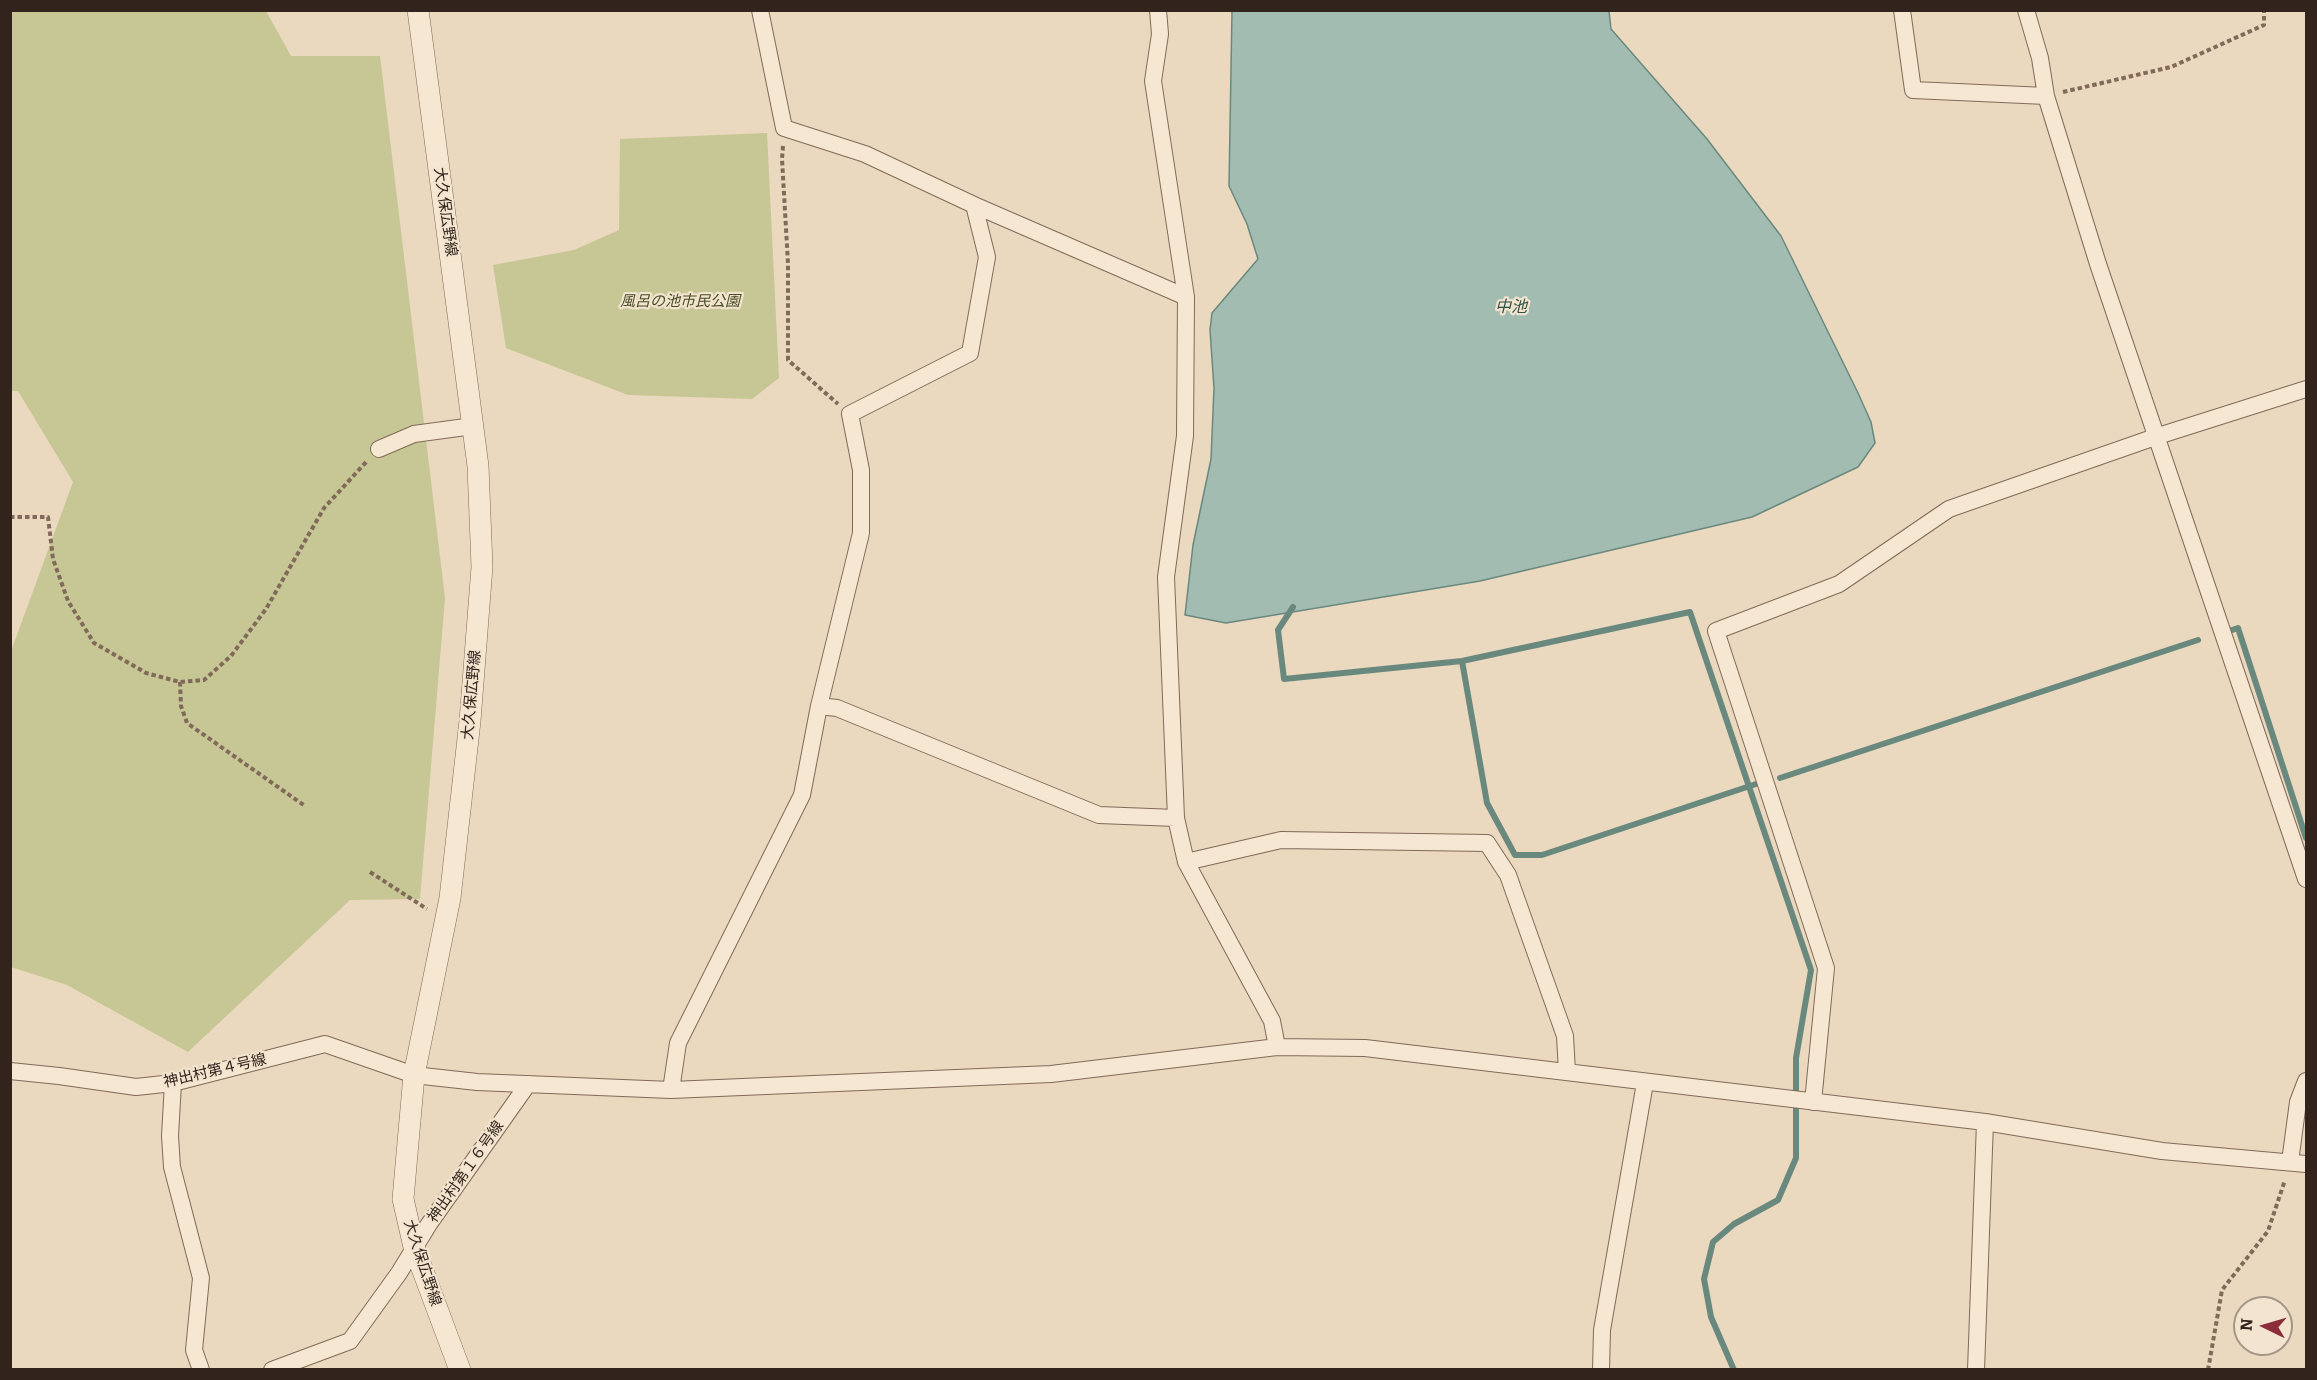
<!DOCTYPE html>
<meta charset="utf-8">
<style>
body{margin:0}
#map{position:relative;width:2317px;height:1380px;overflow:hidden;background:#ead8bf;font-family:Bitter,serif}
canvas{display:block}
.frame{position:absolute;inset:0;border:12px solid #32241c;pointer-events:none}
.north{position:absolute;left:2233px;top:1296px;width:60px;height:60px;box-sizing:border-box;background:#f2e4ce;border:2px solid #a59787;border-radius:50%;rotate:275deg;font-size:16px;font-weight:700;line-height:24px;text-align:center;color:#32241c}
.north::after{content:'';display:block;margin:auto;width:21px;height:27px;background:#8c2d39;clip-path:polygon(50% 0,100% 100%,50% 72%,0 100%)}
</style>
<div id="map">
<canvas width="2317" height="1380"></canvas>
<div class="frame"></div>
<div class="north">N</div>
</div>
<script>
const g = document.querySelector('canvas').getContext('2d');
g.lineJoin = 'round';
function paint(path, color) { g.fillStyle = color; g.fill(path, 'evenodd'); }
function strokePath(path, color, width, dash) { g.strokeStyle = color; g.lineWidth = width; g.lineCap = dash ? 'butt' : 'round'; g.setLineDash(dash || []); g.stroke(path); }
function write(font, color, halo, rows, align = 'center') {
  g.font = font + ' Bitter,"Noto Sans JP",serif'; g.lineWidth = 4.5; g.setLineDash([]); g.textBaseline = 'middle'; g.strokeStyle = halo; g.fillStyle = color; for (const [text, x, y, turn = 0] of rows) {
    g.save(); g.translate(x, y); g.rotate((+turn || 0) * Math.PI / 180); g.textAlign = isNaN(turn) ? turn : align; if (halo) g.strokeText(text, 0, 0); g.fillText(text, 0, 0); g.restore();
  }
}
paint(new Path2D(`
 M 11,11 L 266,11 L 291,56 L 380,56 L 445,598 L 420,899 L 350,900 L 188,1052 L 67,985 L 11,967 L 10,654 L 73,482 L 18,391 L 11,391 Z
 M 767,133 L 779,378 L 752,399 L 628,395 L 506,348 L 493,265 L 574,250 L 619,230 L 620,139 Z`), '#c6c794');
const water = new Path2D(`
 M 1232,11 L 1609,11 L 1611,29 L 1707,139 L 1781,236 L 1858,393 L 1871,422 L 1875,443 L 1858,467 L 1752,517 L 1480,581 L 1226,623 L 1185,615 L 1193,545 L 1211,459 L 1214,388 L 1210,330 L 1212,313 L 1258,259 L 1247,224 L 1229,186 Z`);
paint(water, '#a2bcb2');
strokePath(water, '#6a897e', 1.5);
strokePath(new Path2D(`
 M 1293,607 L 1278,630 L 1284,679 L 1462,661 L 1690,612 L 1811,970 L 1796,1058 L 1796,1158 L 1778,1200 L 1734,1224 L 1713,1242 L 1704,1279 L 1711,1317 L 1734,1370
 M 2232,630 L 2238,628 L 2306,838
 M 1462,661 L 1487,803 L 1515,855 L 1542,855 L 1756,784
 M 1780,778 L 2198,640`), '#6a897e', 6);
const minor = new Path2D(`
 M 760,10 L 784,128 L 865,154 L 974,205 L 1186,297
 M 1158,10 L 1160,34 L 1153,81 L 1186,297 L 1185,436 L 1166,577 L 1176,818 L 1186,862 L 1272,1021 L 1277,1047
 M 1902,10 L 1913,90 L 2046,96
 M 2026,10 L 2040,58 L 2046,96 L 2098,264 L 2306,879
 M 379,449 L 414,434 L 473,426
 M 819,706 L 837,708 L 1099,815 L 1176,818
 M 1186,862 L 1281,840 L 1487,843 L 1508,875 L 1565,1036 L 1567,1072
 M 10,1071 L 59,1076 L 136,1087 L 173,1083 L 325,1044 L 414,1075 L 477,1082 L 671,1090 L 1051,1074 L 1277,1047 L 1365,1048 L 1985,1122 L 2162,1151 L 2306,1164
 M 173,1083 L 170,1136 L 172,1167 L 201,1278 L 194,1350 L 201,1370
 M 671,1090 L 678,1043 L 802,795 L 819,706 L 861,533 L 861,470 L 850,414 L 970,353 L 987,257 L 974,205
 M 1813,1102 L 1826,968 L 1716,631 L 1839,584 L 1949,509 L 2158,436 L 2306,389
 M 2290,1162 L 2298,1102 L 2306,1081
 M 272,1370 L 350,1341 L 399,1273 L 429,1224 L 528,1084
 M 1601,1370 L 1602,1330 L 1645,1083
 M 1976,1370 L 1985,1122`);
const tertiary = new Path2D(`
 M 418,10 L 478,466 L 482,567 L 470,721 L 450,898 L 414,1075 L 403,1199 L 414,1247 L 460,1370`);
strokePath(minor, '#816a59', 18);
strokePath(tertiary, '#816a59', 22);
strokePath(new Path2D(`
 M 2063,92 L 2171,67 L 2264,25 L 2264,10
 M 783,146 L 782,159 L 788,263 L 788,360 L 838,404
 M 10,517 L 48,517 L 53,559 L 68,601 L 94,643 L 146,673 L 180,682 L 204,680 L 231,656 L 266,609 L 324,508 L 368,460
 M 180,682 L 181,706 L 187,723 L 305,806
 M 370,872 L 427,909
 M 2208,1370 L 2222,1290 L 2268,1231 L 2285,1180`), '#816a59', 4, [4.5, 3]);
strokePath(minor, '#f6e7d2', 16);
strokePath(tertiary, '#f6e7d2', 21);
write('15px', '#32241c', '#f2e4ce', [
 ["大久保広野線",445,212,82],
 ["大久保広野線",472,695,-85],
 ["神出村第４号線",215,1071,-13],
 ["神出村第１６号線",466,1172,-55],
 ["大久保広野線",422,1263,72]
]);
write('italic 15px', '#474d24', '#f2e4ce', [
 ["風呂の池市民公園",680,302]
]);
write('italic 16px', '#2d514a', '#f2e4ce', [
 ["中池",1511,308]
]);
</script>
